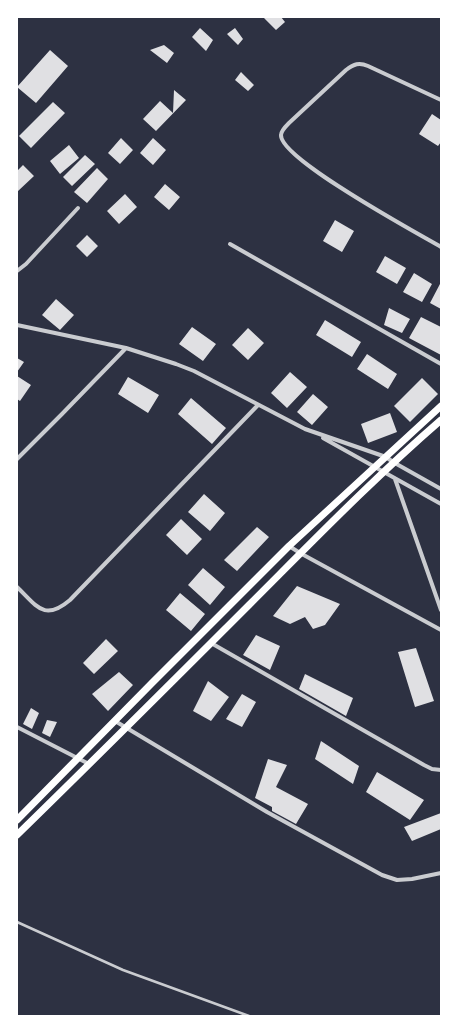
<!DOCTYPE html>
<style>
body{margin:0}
#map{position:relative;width:458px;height:1033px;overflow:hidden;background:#2d3142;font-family:"PT Serif",serif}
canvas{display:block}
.frame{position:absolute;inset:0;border:18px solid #fff;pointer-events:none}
</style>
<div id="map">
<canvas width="458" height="1033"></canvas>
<div class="frame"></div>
</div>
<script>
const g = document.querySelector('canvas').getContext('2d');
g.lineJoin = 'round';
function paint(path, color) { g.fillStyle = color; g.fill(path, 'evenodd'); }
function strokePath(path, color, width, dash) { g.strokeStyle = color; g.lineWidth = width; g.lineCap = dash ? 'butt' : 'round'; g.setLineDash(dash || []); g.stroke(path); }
paint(new Path2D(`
 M 265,17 L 281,17 L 285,22 L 276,30 L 264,18 Z
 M 200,28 L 213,40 L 206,51 L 192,37 Z
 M 235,28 L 243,39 L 238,45 L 227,34 Z
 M 164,45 L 174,53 L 167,63 L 150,50 Z
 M 50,50 L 68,66 L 36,103 L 17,87 Z
 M 241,72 L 254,85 L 248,91 L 235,80 Z
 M 174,90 L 186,100 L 156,131 L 143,119 L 160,101 L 173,113 Z
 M 53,102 L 65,113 L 31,148 L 19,136 Z
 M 432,114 L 441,120 L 441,142 L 438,146 L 419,134 Z
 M 121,138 L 133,150 L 120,164 L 108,153 Z
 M 153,138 L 166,150 L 153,165 L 140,153 Z
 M 69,145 L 79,158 L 60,174 L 50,161 Z
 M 85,155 L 95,164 L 72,186 L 63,177 Z
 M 23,165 L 34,176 L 17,192 L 17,171 Z
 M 97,168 L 108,179 L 87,203 L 74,192 Z
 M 165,184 L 180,197 L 169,210 L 154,197 Z
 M 125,194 L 137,207 L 119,224 L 107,211 Z
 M 335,220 L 354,231 L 342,252 L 323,241 Z
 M 87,235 L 98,246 L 87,257 L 76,246 Z
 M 385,256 L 406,268 L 397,284 L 376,272 Z
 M 414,273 L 432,284 L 422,302 L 403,292 Z
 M 441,282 L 441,309 L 430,303 Z
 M 56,299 L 74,315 L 60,330 L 42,315 Z
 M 389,308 L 410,319 L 402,333 L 384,325 Z
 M 421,317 L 441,327 L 441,355 L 409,338 Z
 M 325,320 L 361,342 L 352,357 L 316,335 Z
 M 192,327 L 216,344 L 203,361 L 179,344 Z
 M 248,328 L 264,343 L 248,360 L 232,345 Z
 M 367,354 L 397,374 L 388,389 L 357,369 Z
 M 17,358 L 24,362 L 17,372 Z
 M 290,372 L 307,387 L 287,408 L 271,393 Z
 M 17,376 L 31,385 L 20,401 L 17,399 Z
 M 128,377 L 159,395 L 148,413 L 118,394 Z
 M 422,378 L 438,394 L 410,422 L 394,406 Z
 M 313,394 L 328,407 L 312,425 L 297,412 Z
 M 191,398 L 226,428 L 212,444 L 178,414 Z
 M 390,413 L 397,432 L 368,443 L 361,424 Z
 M 204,494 L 225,513 L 210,531 L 188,512 Z
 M 181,519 L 202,539 L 187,555 L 166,535 Z
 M 257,527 L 269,537 L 237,571 L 224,560 Z
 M 203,568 L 225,587 L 210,605 L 188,585 Z
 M 297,586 L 340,604 L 325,625 L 313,629 L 305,617 L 290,624 L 273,616 Z
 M 180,593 L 205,614 L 191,631 L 166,610 Z
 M 256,635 L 280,646 L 270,670 L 243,655 Z
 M 106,639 L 118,651 L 94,674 L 83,663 Z
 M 416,648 L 434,701 L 415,707 L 398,652 Z
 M 119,672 L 133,685 L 108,711 L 92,694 Z
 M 305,674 L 353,698 L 346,716 L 299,689 Z
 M 208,681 L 229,697 L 211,721 L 193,711 Z
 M 242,694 L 256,702 L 242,727 L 226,719 Z
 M 31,708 L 39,713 L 32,729 L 23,724 Z
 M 47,720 L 57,722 L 50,737 L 42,733 Z
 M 321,741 L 359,766 L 353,784 L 315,759 Z
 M 268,759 L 287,765 L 276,787 L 308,804 L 296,824 L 272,811 L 272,807 L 255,798 Z
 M 377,772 L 424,800 L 410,820 L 366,792 Z
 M 441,813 L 441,829 L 412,841 L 404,827 Z`), '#e0e0e3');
strokePath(new Path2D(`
 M 17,922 L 123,970 L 249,1016`), '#caccd0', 2.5);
strokePath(new Path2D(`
 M 441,100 L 368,66 C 359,62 354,64 346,70 L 289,123 C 286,126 281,131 281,135 C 280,159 417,233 441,247
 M 230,244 L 441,364
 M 17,271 L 26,264 L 78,208
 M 17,325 L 126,348 L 176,364 L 194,371 L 305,429 L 386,457 L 393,462 L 441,489
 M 323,438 L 441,504
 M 17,459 L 62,414 L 126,348
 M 395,479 L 441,610
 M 289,546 L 300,553 L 441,630
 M 17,587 C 37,606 44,622 70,600 L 258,405
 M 211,643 L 424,765 L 432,769 L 441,770
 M 115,721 L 267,812 L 382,875 L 397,880 L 412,879 L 441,873
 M 17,727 L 89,764`), '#caccd0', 4);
strokePath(new Path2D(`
 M 17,820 L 151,684 L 289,546 L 441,406
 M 17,835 C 95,759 172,682 249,605 C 312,542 374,478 441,420`), '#fff', 7);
</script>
